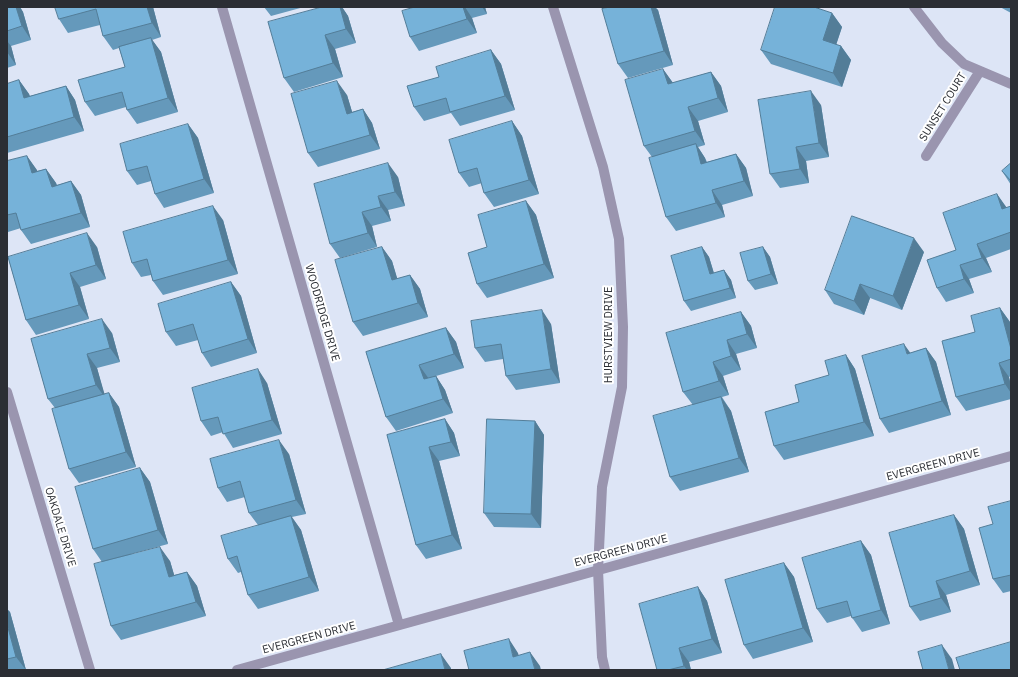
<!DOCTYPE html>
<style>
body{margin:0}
#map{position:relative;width:1018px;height:677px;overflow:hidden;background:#dde5f6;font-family:"IBM Plex Sans",sans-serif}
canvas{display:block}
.frame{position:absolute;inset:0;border:8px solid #2b2e34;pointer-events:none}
</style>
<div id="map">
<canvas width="1018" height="677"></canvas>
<div class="frame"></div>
</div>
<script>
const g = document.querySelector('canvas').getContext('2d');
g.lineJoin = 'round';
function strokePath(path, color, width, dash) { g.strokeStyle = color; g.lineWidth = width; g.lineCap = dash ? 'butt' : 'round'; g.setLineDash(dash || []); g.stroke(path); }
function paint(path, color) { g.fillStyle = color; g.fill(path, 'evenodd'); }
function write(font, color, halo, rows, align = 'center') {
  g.font = font + ' "IBM Plex Sans",sans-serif'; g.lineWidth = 4; g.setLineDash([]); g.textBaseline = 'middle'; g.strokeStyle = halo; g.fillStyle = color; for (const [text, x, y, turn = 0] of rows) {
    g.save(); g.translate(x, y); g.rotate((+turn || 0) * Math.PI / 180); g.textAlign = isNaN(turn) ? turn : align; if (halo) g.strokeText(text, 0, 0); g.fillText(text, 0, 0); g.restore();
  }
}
strokePath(new Path2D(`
 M 222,7 L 399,625
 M 914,7 L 942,43 L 964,64 L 1011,84
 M 926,156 L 980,71
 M 7,392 L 90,670
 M 237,670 L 1011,456`), '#9a95af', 10);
strokePath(new Path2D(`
 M 553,7 L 603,167 L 619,239 L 623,327 L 622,387 L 602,487 L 598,570 L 602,657 L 605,670`), '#9a95af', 10);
paint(new Path2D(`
 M 7,7 L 20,7 L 23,12 L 31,40 L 11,46 L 16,65 L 7,68 Z
 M 55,7 L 153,7 L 161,37 L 152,40 L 161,52 L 178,112 L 137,124 L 127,110 L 126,107 L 95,116 L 85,102 L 125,67 L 119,48 L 113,50 L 103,36 L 100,25 L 68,33 L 59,19 Z
 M 264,7 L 304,7 L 271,16 Z
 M 322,7 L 342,7 L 348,16 L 356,43 L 335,49 L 343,77 L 294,92 L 284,78 Z
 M 415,7 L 485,7 L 487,14 L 472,18 L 477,33 L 419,51 L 410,37 Z
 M 610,7 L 655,7 L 658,10 L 673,65 L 628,78 L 618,64 Z
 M 1000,7 L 1011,7 L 1011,13 Z
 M 832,13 L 842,27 L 836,45 L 841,46 L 851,60 L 842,87 L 771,64 L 761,50 Z
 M 491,50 L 501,64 L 515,110 L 460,126 L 451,113 L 424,121 L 414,107 L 439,77 Z
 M 663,69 L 673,83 L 711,72 L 721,86 L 728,112 L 698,121 L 705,145 L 698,147 L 705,158 L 707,162 L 736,154 L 746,168 L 753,196 L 722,205 L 725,217 L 676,231 L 666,217 L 652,157 L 644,146 Z
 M 19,80 L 29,94 L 30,96 L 66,86 L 75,100 L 84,131 L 7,153 L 7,84 Z
 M 347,95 L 352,112 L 363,109 L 372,123 L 380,149 L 318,167 L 308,153 Z
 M 821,105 L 829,157 L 806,161 L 809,183 L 780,188 L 770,174 Z
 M 512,121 L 522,136 L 539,194 L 494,207 L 484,193 L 482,183 L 469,187 L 459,173 Z
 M 188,124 L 198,138 L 214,193 L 164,208 L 155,194 L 151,181 L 137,185 L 127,171 Z
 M 27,156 L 37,171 L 46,169 L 56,183 L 57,185 L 71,181 L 81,195 L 90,227 L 31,244 L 21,230 L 21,228 L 8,232 L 7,231 L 7,161 Z
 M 1011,163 L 1011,185 L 1002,171 Z
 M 398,177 L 405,206 L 388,210 L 391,221 L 372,226 L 377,247 L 340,258 L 330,244 Z
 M 997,194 L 1006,208 L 1011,206 L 1011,249 L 986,258 L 992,272 L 969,279 L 974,293 L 946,302 L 937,288 L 956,250 Z
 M 526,201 L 536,215 L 554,278 L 487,298 L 477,284 L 487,247 Z
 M 223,220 L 238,274 L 163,295 L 153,281 L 151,275 L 141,277 L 132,263 Z
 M 97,247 L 106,279 L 80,287 L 89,319 L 36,335 L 26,320 L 8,257 Z
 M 382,247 L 392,261 L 397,279 L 410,275 L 420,289 L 428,317 L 363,336 L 353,322 Z
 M 702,247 L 709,257 L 714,273 L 724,270 L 731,280 L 736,298 L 691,311 L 684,301 Z
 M 763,247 L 770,257 L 778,284 L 755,290 L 748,281 Z
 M 924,252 L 902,310 L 870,298 L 864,315 L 834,304 L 825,290 Z
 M 231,282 L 241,296 L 257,353 L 211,367 L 202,353 L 198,340 L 176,346 L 166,332 Z
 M 1000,308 L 1010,322 L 1011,326 L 1011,376 L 1009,377 L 1011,386 L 1011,399 L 966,411 L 956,397 L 975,332 Z
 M 741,312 L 751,326 L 757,348 L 736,354 L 741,370 L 723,376 L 729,395 L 722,397 L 731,411 L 749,472 L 680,491 L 670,477 L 693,405 L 683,392 Z
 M 551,324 L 560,383 L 516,390 L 506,376 L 503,359 L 485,362 L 475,348 Z
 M 446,328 L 456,342 L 464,368 L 436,376 L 445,390 L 453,413 L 396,431 L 386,417 L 366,352 Z
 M 112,333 L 120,362 L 97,368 L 104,394 L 109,393 L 119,407 L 136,467 L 79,483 L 69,469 L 55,408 L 48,399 L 31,339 Z
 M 926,348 L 936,362 L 951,415 L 889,433 L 880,419 L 910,353 Z
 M 846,355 L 855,369 L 874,436 L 784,460 L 774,446 L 799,402 L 829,375 Z
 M 267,383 L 282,434 L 233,448 L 223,432 L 211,436 L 201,421 Z
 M 445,419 L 454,433 L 460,456 L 439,461 L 462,549 L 426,559 L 416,545 L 387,435 Z
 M 535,421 L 544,435 L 541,528 L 494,527 L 484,513 Z
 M 289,454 L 306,514 L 292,517 L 301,530 L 319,591 L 258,609 L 248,595 L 241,572 L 238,573 L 228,559 L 258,525 L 249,513 L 245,497 L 227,502 L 218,488 Z
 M 140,468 L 150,482 L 168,544 L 131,554 L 170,561 L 174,575 L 187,572 L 197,586 L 206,616 L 121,640 L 111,626 L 102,562 L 93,549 Z
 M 1011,501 L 1011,591 L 1003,593 L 993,579 L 993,524 Z
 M 954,515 L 964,529 L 980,585 L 946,595 L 951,612 L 920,621 L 910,607 Z
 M 861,541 L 871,555 L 890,624 L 862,632 L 851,616 L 827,623 L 817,609 Z
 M 784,563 L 794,577 L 813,642 L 753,659 L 744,645 Z
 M 698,587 L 707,601 L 722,653 L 689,662 L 691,670 L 657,670 Z
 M 7,609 L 10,612 L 26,670 L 7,670 Z`), '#6599bb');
paint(new Path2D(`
 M 16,7 L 20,7 L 23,12 L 31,40 L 22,26 Z
 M 147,7 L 153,7 L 161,37 L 152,23 Z
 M 340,7 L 342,7 L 348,16 L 356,43 L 346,29 Z
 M 463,7 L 465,7 L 472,18 L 477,33 L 467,19 Z
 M 482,7 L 485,7 L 487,14 Z
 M 651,7 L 655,7 L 658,10 L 673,65 L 664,51 Z
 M 832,13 L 842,27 L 833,54 L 823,40 Z
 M 325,35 L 335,49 L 343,77 L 333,63 Z
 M 151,38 L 161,52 L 178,112 L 168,98 Z
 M 7,41 L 11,46 L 16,65 L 7,52 Z
 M 841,46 L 851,60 L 842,87 L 833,73 Z
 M 491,50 L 501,64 L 515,110 L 505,96 Z
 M 663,69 L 673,83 L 668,84 Z
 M 711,72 L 721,86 L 728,112 L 718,98 Z
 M 19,80 L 29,94 L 34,112 L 24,98 Z
 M 337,81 L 347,95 L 357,128 L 347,114 Z
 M 66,86 L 75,100 L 84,131 L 74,117 Z
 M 811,91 L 821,105 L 829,157 L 819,143 Z
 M 688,107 L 698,121 L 705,145 L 695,131 Z
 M 363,109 L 372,123 L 380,149 L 370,135 Z
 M 512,121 L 522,136 L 539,194 L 529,180 Z
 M 188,124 L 198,138 L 214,193 L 204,179 Z
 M 696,144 L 705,158 L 711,178 L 701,164 Z
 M 796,147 L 806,161 L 809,183 L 800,169 Z
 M 736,154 L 746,168 L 753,196 L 744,181 Z
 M 27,156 L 37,170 L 41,187 L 32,173 Z
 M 388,163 L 398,177 L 405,206 L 395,192 Z
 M 46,169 L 56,183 L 61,201 L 52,187 Z
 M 71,181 L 81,195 L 90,227 L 81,213 Z
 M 712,190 L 722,205 L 725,217 L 716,203 Z
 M 997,194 L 1007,208 L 1002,209 Z
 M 378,196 L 388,210 L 391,221 L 381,207 Z
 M 526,201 L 536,215 L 554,278 L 544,264 Z
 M 213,206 L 223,220 L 238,274 L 228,260 Z
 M 362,212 L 372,226 L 377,247 L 368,233 Z
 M 87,233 L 97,247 L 106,279 L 96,265 Z
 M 914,238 L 924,252 L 902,310 L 893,296 Z
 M 977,244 L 986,258 L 992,272 L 982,258 Z
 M 382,247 L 392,261 L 402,294 L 392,280 Z
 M 702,247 L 709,257 L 717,284 L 710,274 Z
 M 763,247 L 770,257 L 778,284 L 771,274 Z
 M 960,265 L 969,279 L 974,293 L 964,279 Z
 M 724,270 L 731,280 L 736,298 L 730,288 Z
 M 70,273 L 80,287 L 89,319 L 79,305 Z
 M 410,275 L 420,289 L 428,317 L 418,303 Z
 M 231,282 L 241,296 L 257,353 L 248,339 Z
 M 860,284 L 870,298 L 864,315 L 854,301 Z
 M 1000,308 L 1010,322 L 1011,326 L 1011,349 Z
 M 542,310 L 551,324 L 560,383 L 551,369 Z
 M 741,312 L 751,326 L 757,348 L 747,334 Z
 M 102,319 L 112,333 L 120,362 L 110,348 Z
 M 446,328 L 456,342 L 464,368 L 454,354 Z
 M 727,340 L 736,354 L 741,370 L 731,356 Z
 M 904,344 L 914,358 L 907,354 Z
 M 926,348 L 936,362 L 951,415 L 942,401 Z
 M 87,354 L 97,368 L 106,399 L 96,385 Z
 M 846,355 L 855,369 L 874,436 L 864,422 Z
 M 713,362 L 723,376 L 729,395 L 719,381 Z
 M 999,363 L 1009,377 L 1011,386 L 1011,393 L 1005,384 Z
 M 419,365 L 429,379 L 424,379 Z
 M 258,369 L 267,383 L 282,434 L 272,420 Z
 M 436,376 L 445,390 L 453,413 L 443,399 Z
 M 109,393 L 119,407 L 136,467 L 126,452 Z
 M 721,397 L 731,411 L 749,472 L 739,458 Z
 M 445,419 L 454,433 L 460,456 L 451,442 Z
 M 535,421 L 544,435 L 541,528 L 531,514 Z
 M 279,440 L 289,454 L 306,514 L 296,500 Z
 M 429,447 L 439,461 L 462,549 L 452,535 Z
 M 140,468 L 150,482 L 168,544 L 158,530 Z
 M 954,515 L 964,529 L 980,585 L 970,571 Z
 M 291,516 L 301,530 L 319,591 L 309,577 Z
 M 861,541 L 871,555 L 890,624 L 881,610 Z
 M 160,547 L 170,561 L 179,591 L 169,577 Z
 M 784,563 L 794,577 L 813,642 L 803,628 Z
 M 187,572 L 197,586 L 206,616 L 196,602 Z
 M 936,581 L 946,595 L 951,612 L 941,598 Z
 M 698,587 L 707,601 L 722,653 L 712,639 Z
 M 7,609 L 10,612 L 26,670 L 16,657 L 7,624 Z
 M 509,639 L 518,653 L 523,670 L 513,657 Z
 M 942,645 L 952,659 L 955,670 L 949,670 Z
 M 679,648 L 689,662 L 691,670 L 687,670 L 684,666 Z
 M 530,652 L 540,666 L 541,670 L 535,670 Z
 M 441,654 L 451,668 L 451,670 L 445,670 Z`), '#537d98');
const building = new Path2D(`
 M 7,7 L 16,7 L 22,26 L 7,31 Z
 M 55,7 L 147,7 L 152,23 L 103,36 L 96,9 L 59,19 Z
 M 322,7 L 340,7 L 346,29 L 325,35 L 333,63 L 284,78 L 268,22 Z
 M 415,7 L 463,7 L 467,19 L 410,37 L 402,11 Z
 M 610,7 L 651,7 L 664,51 L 618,64 L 602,9 Z
 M 775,7 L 814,7 L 832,13 L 823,40 L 841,46 L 833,73 L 761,50 Z
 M 151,38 L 168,98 L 127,110 L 122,92 L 85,102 L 78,80 L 125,67 L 119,47 Z
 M 491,50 L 505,96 L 450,112 L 446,98 L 414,107 L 407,86 L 439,77 L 436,67 Z
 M 663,69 L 668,84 L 711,72 L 718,98 L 688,107 L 695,131 L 644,146 L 625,80 Z
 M 19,80 L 24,98 L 66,86 L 74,117 L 7,137 L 7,84 Z
 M 337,81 L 347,114 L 363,109 L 370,135 L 308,153 L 291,94 Z
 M 811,91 L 819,143 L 796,147 L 800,169 L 770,174 L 758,100 Z
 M 512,121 L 529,180 L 484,193 L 477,168 L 459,173 L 449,140 Z
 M 188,124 L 204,179 L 155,194 L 147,166 L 127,171 L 120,144 Z
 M 696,144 L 701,164 L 736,154 L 744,181 L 712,190 L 716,203 L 666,217 L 649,158 Z
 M 27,156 L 32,173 L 46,169 L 52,187 L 71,181 L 81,213 L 21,230 L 16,213 L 7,215 L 7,161 Z
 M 388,163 L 395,192 L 378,196 L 381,207 L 362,212 L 368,233 L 330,244 L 314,184 Z
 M 1011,163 L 1011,181 L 1002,171 Z
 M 997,194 L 1002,209 L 1011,206 L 1011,232 L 977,244 L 982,258 L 960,265 L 964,279 L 937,288 L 927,260 L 956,250 L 943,213 Z
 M 526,201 L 544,264 L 477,284 L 468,253 L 487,247 L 478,215 Z
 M 213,206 L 228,260 L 153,281 L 147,259 L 132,263 L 123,232 Z
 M 852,216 L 914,238 L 893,296 L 860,284 L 854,301 L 825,290 Z
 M 87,233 L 96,265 L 70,273 L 79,305 L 26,320 L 8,257 Z
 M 382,247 L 392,280 L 410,275 L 418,303 L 353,322 L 335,260 Z
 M 702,247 L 710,274 L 724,270 L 730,288 L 684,301 L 671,256 Z
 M 763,247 L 771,274 L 748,281 L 740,253 Z
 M 231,282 L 248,339 L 202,353 L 193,324 L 166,332 L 158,304 Z
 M 1000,308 L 1011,349 L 1011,359 L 999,363 L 1005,384 L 956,397 L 942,341 L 975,332 L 971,316 Z
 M 542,310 L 551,369 L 506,376 L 501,344 L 475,348 L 471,321 Z
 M 741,312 L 747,334 L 727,340 L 731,356 L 713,362 L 719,381 L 683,392 L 666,333 Z
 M 102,319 L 110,348 L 87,354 L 96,385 L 48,399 L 31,339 Z
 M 446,328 L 454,354 L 419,365 L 424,379 L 436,376 L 443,399 L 386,417 L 366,352 Z
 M 904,344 L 907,354 L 926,348 L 942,401 L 880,419 L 862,356 Z
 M 846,355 L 864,422 L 774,446 L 765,412 L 799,402 L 795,385 L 829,375 L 825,361 Z
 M 258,369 L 272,420 L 223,434 L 218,417 L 201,421 L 192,388 Z
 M 109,393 L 126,452 L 69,469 L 52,409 Z
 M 721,397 L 739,458 L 670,477 L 653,416 Z
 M 445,419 L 451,442 L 429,447 L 452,535 L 416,545 L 387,435 Z
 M 487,419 L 535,421 L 531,514 L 484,513 Z
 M 279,440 L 296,500 L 249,513 L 240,481 L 218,488 L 210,459 Z
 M 140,468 L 158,530 L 93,549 L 75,487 Z
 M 1011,501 L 1011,575 L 993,579 L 979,528 L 993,524 L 988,507 Z
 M 954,515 L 970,571 L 936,581 L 941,598 L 910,607 L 889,533 Z
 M 291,516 L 309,577 L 248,595 L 237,556 L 228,559 L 221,536 Z
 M 861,541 L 881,610 L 852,618 L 847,601 L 817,609 L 802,558 Z
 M 160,547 L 169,577 L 187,572 L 196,602 L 111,626 L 94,564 Z
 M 784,563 L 803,628 L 744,645 L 725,580 Z
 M 698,587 L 712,639 L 679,648 L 684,666 L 668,670 L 657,670 L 639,604 Z
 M 7,624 L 16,657 L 7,659 Z
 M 509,639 L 513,657 L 530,652 L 535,670 L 469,670 L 464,651 Z
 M 1011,642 L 1011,670 L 960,670 L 956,658 Z
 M 942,645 L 949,670 L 923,670 L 918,652 Z
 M 441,654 L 445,670 L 383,670 Z`);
paint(building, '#76b2d9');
strokePath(building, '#537d98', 1);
write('11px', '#2b2e34', '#fff', [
 ["SUNSET COURT",943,107,-58],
 ["WOODRIDGE DRIVE",322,313,74],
 ["HURSTVIEW DRIVE",609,335,-90],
 ["EVERGREEN DRIVE",933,465,-15],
 ["OAKDALE DRIVE",60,527,73],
 ["EVERGREEN DRIVE",621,551,-15],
 ["EVERGREEN DRIVE",309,638,-15]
]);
</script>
